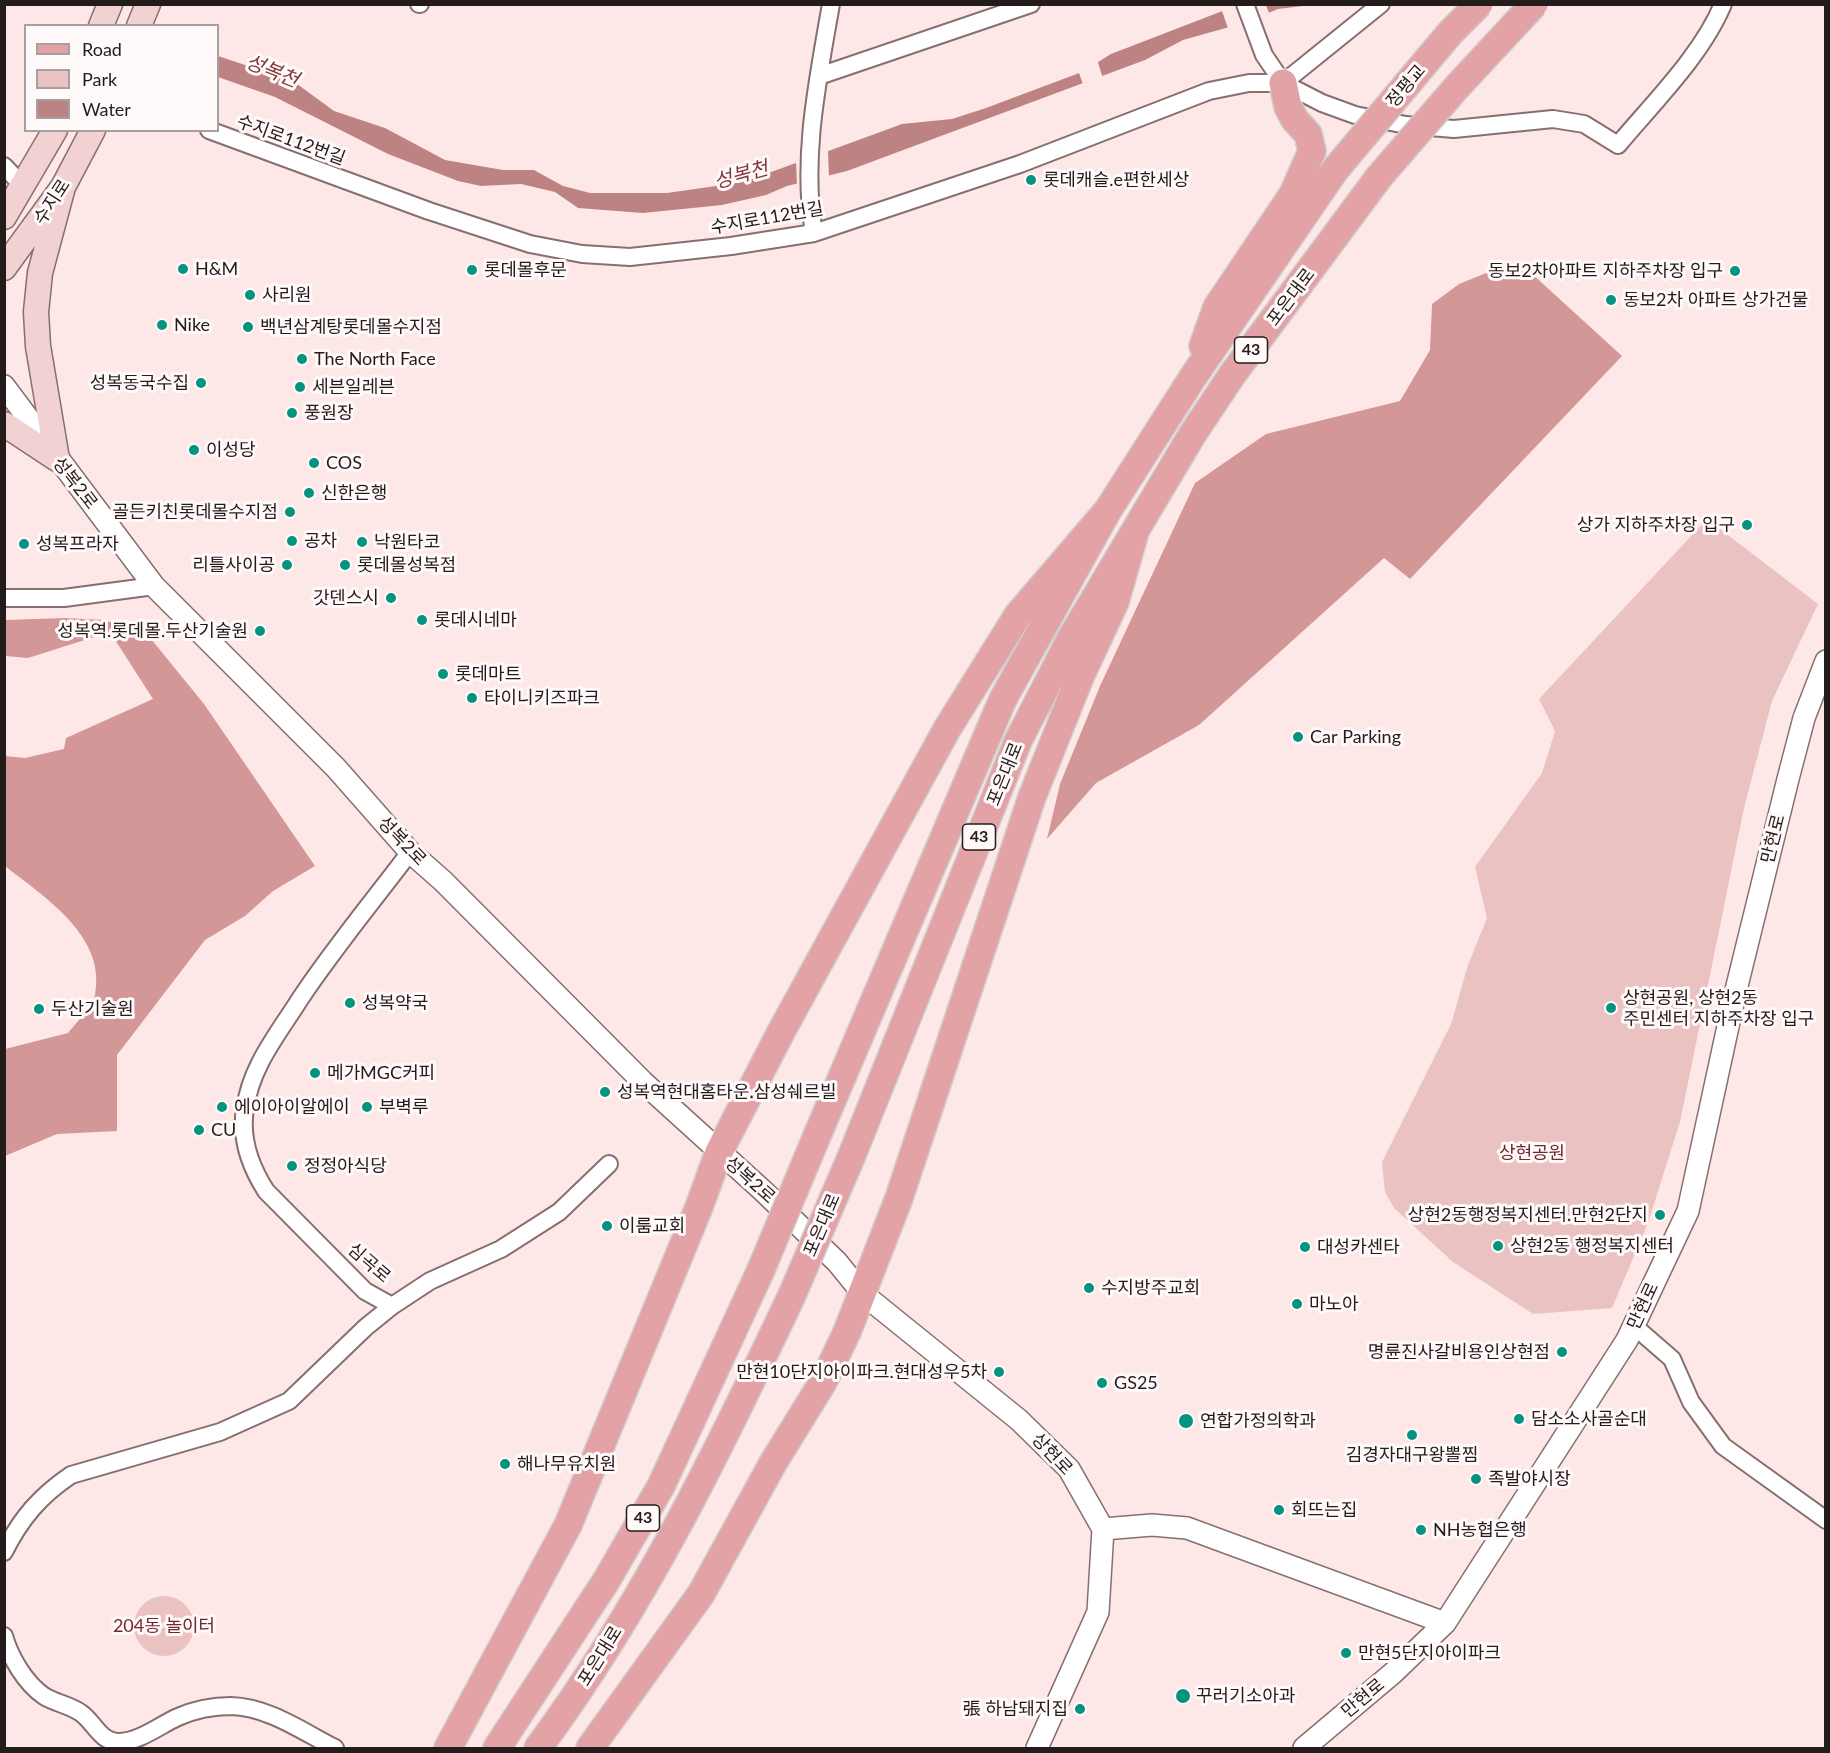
<!DOCTYPE html>
<meta charset="utf-8">
<style>
body{margin:0}
#map{position:relative;width:1830px;height:1753px;overflow:hidden;background:#fde8e7;font-family:Lato,sans-serif}
canvas{display:block}
.frame{position:absolute;inset:0;border:6px solid #241b1b;pointer-events:none}
.legend{position:absolute;left:24px;top:24px;width:195px;height:108px;box-sizing:border-box;background:#fff9f9;border:2px solid #a7a0a0;margin:0;padding:8px 10px;list-style:none;font-size:18px;color:#241b1b}
.legend li{display:flex;align-items:center;gap:12px;height:30px}
.legend b{width:30px;border:2px solid #a7a0a0}
</style>
<div id="map">
<canvas width="1830" height="1753"></canvas>
<div class="frame"></div>
<ul class="legend">
<li><b style="height:8px;background:#e3a3a6"></b>Road</li>
<li><b style="height:16px;background:#ebc2c2"></b>Park</li>
<li><b style="height:16px;background:#bd8282"></b>Water</li>
</ul>
</div>
<script>
const g = document.querySelector('canvas').getContext('2d');
g.lineJoin = 'round';
function paint(path, color) { g.fillStyle = color; g.fill(path, 'evenodd'); }
function strokePath(path, color, width, dash) { g.strokeStyle = color; g.lineWidth = width; g.lineCap = dash ? 'butt' : 'round'; g.setLineDash(dash || []); g.stroke(path); }
function write(font, color, halo, rows, align = 'center') {
  g.font = font + ' Lato,"Noto Sans KR",sans-serif'; g.lineWidth = 6; g.setLineDash([]); g.textBaseline = 'middle'; g.strokeStyle = halo; g.fillStyle = color; for (const [text, x, y, turn = 0] of rows) {
    g.save(); g.translate(x, y); g.rotate((+turn || 0) * Math.PI / 180); g.textAlign = isNaN(turn) ? turn : align; if (halo) g.strokeText(text, 0, 0); g.fillText(text, 0, 0); g.restore();
  }
}
paint(new Path2D(`
 M 1707,519 L 1818,604 L 1772,701 L 1744,808 L 1680,1122 L 1648,1223 L 1612,1308 L 1533,1314 L 1453,1262 L 1394,1208 L 1385,1192 L 1382,1162 L 1451,1024 L 1468,965 L 1487,918 L 1475,867 L 1542,773 L 1555,731 L 1539,699 Z
 M134 1626a30 30 0 1 1 60 0a30 30 0 1 1-60 0Z`), '#ebc2c2');
paint(new Path2D(`
 M 1501,267 L 1530,272 L 1622,356 L 1410,579 L 1384,558 L 1199,725 L 1096,783 L 1047,839 L 1060,784 L 1100,686 L 1195,483 L 1266,434 L 1400,401 L 1430,350 L 1432,304 L 1459,284 Z
 M 65,618 L 104,620 L 147,634 L 204,704 L 315,866 L 273,891 L 245,916 L 205,940 L 117,1055 L 117,1131 L 57,1134 L 5,1156 L 5,1049 L 68,1033 C 76,1023 92,1007 95,995 C 107,936 44,897 5,866 L 5,756 L 25,758 L 64,749 L 66,738 L 153,699 L 110,632 L 28,658 L 5,656 L 5,620 Z`), '#d49797');
paint(new Path2D(`
 M 1238,5 L 1311,5 L 1278,9 L 1247,22 L 1183,40 L 1145,60 L 847,171 L 787,186 L 766,195 L 722,205 L 643,213 L 578,208 L 555,192 L 521,184 L 481,186 L 458,181 L 388,154 L 275,97 L 218,77 L 218,56 L 293,81 L 334,111 L 385,128 L 445,160 L 503,170 L 534,170 L 563,186 L 590,193 L 667,193 L 744,182 L 902,124 L 952,119 L 986,108 L 1082,72 L 1111,54 Z`), '#bd8282');
paint(new Path2D(`
 M 99,4 L 141,23 L 143,26 L 96,26 L 81,19 L 87,5 Z
 M 1229,4 L 1266,5 L 1270,16 L 1229,31 L 1221,8 Z
 M 1097,59 L 1103,79 L 1084,87 L 1078,70 Z
 M 828,150 L 829,178 L 797,186 L 796,161 Z`), '#fde8e7');
const minor = new Path2D(`
 M 419,4 L 420,4
 M 1245,4 L 1264,55 L 1283,83 L 1322,103 L 1355,115 L 1406,125 L 1454,129 L 1553,119 L 1584,124 L 1618,145 C 1653,103 1702,55 1723,4
 M 819,76 L 1031,4
 M 209,130 L 429,211 L 530,244 L 582,254 L 630,257 L 731,246 L 814,233 L 1020,164 L 1209,91 L 1249,83 L 1283,83 L 1381,4
 M 4,166 L 23,186
 M 814,233 C 801,158 818,79 831,4
 M 4,598 L 64,598 L 154,586
 M 392,1306 L 430,1281 L 501,1249 L 559,1212 L 609,1164
 M 1634,1326 L 1672,1359 L 1691,1402 L 1723,1446 L 1826,1520
 M 4,1552 C 21,1518 40,1496 71,1475 L 220,1432 L 289,1401 L 366,1327 L 392,1306 L 365,1291 L 266,1191 C 250,1166 240,1139 245,1109 C 251,1066 278,1034 300,999 C 334,948 373,901 410,852
 M 4,1636 C 10,1657 25,1683 44,1696 C 55,1703 70,1705 81,1713 C 94,1722 101,1743 119,1742 C 139,1742 160,1725 178,1717 C 194,1710 213,1706 231,1706 C 269,1707 303,1732 335,1748`);
const tertiary = new Path2D(`
 M 4,386 L 154,586 L 336,768 L 410,852 L 443,881 L 644,1083 L 761,1189 L 837,1262 L 863,1294 L 1019,1420 L 1069,1469 L 1103,1529 L 1098,1612 L 1037,1748
 M 1103,1529 L 1152,1525 L 1187,1528 L 1445,1623
 M 1304,1748 L 1393,1673 L 1445,1623 L 1627,1340 L 1688,1211 L 1735,994 L 1788,779 L 1804,718 L 1826,661`);
const secondary = new Path2D(`
 M 101,26 L 110,4
 M 139,26 L 148,4
 M 4,217 L 55,130
 M 4,268 L 63,187 L 93,130
 M 4,424 L 57,459
 M 57,459 L 38,346 L 36,312 L 40,273 L 63,187`);
const primary = new Path2D(`
 M 1203,346 L 1217,307 L 1293,194 L 1312,151 L 1308,134 L 1295,120 L 1288,107 L 1283,83
 M 819,1131 L 1003,699 L 1108,510 L 1193,377 L 1335,170
 M 852,1155 L 1018,741 L 1070,640 L 1192,435 L 1232,375 L 1379,177
 M 448,1748 L 568,1525 L 699,1207 L 719,1152 L 782,1030 L 947,729 L 1018,615 L 1108,510
 M 497,1748 L 606,1581 L 661,1486 L 760,1272
 M 538,1748 C 642,1608 718,1452 792,1295
 M 590,1748 L 701,1594 L 773,1463 L 823,1382 L 847,1332 L 899,1198 L 1032,797 L 1080,677 L 1115,602 L 1135,532`);
strokePath(minor, '#866f6e', 20);
strokePath(tertiary, '#866f6e', 24);
strokePath(secondary, '#866f6e', 27);
strokePath(primary, '#cfcdcd', 30);
strokePath(minor, '#fff', 16);
strokePath(tertiary, '#fff', 21);
strokePath(secondary, '#f1d1d2', 24);
strokePath(primary, '#e3a3a6', 27);
const primaryBridge = new Path2D(`
 M 1335,170 L 1450,33 L 1479,4
 M 1379,177 L 1456,88 L 1534,4
 M 760,1272 L 819,1131
 M 792,1295 L 852,1155`);
strokePath(primaryBridge, '#cfcdcd', 30, []);
strokePath(primaryBridge, '#e3a3a6', 27);
for (const [x, y, r, color] of [
 [1031,180,6,"#04937f"],
 [183,269,6,"#04937f"],
 [472,270,6,"#04937f"],
 [1735,271,6,"#04937f"],
 [250,295,6,"#04937f"],
 [1611,300,6,"#04937f"],
 [162,325,6,"#04937f"],
 [248,327,6,"#04937f"],
 [302,359,6,"#04937f"],
 [201,383,6,"#04937f"],
 [300,387,6,"#04937f"],
 [292,413,6,"#04937f"],
 [194,450,6,"#04937f"],
 [314,463,6,"#04937f"],
 [309,493,6,"#04937f"],
 [290,512,6,"#04937f"],
 [1747,525,6,"#04937f"],
 [292,541,6,"#04937f"],
 [362,542,6,"#04937f"],
 [24,544,6,"#04937f"],
 [287,565,6,"#04937f"],
 [345,565,6,"#04937f"],
 [391,598,6,"#04937f"],
 [422,620,6,"#04937f"],
 [260,631,6,"#04937f"],
 [443,674,6,"#04937f"],
 [472,698,6,"#04937f"],
 [1298,737,6,"#04937f"],
 [350,1003,6,"#04937f"],
 [1611,1008,6,"#04937f"],
 [39,1009,6,"#04937f"],
 [315,1073,6,"#04937f"],
 [605,1092,6,"#04937f"],
 [222,1107,6,"#04937f"],
 [367,1107,6,"#04937f"],
 [199,1130,6,"#04937f"],
 [292,1166,6,"#04937f"],
 [1660,1215,6,"#04937f"],
 [607,1226,6,"#04937f"],
 [1498,1246,6,"#04937f"],
 [1305,1247,6,"#04937f"],
 [1089,1288,6,"#04937f"],
 [1297,1304,6,"#04937f"],
 [1562,1352,6,"#04937f"],
 [999,1372,6,"#04937f"],
 [1102,1383,6,"#04937f"],
 [1519,1419,6,"#04937f"],
 [1186,1421,8,"#04937f"],
 [1412,1435,6,"#04937f"],
 [505,1464,6,"#04937f"],
 [1476,1479,6,"#04937f"],
 [1279,1510,6,"#04937f"],
 [1421,1530,6,"#04937f"],
 [1346,1653,6,"#04937f"],
 [1183,1696,8,"#04937f"],
 [1080,1709,6,"#04937f"]
]) { const dot = new Path2D(); dot.arc(x, y, r, 0, 2 * Math.PI); g.fillStyle = color; g.fill(dot); strokePath(dot, '#fff9f9', 2); }
for (const [x, y, w] of [
 [1251,350,33],
 [979,837,33],
 [643,1518,33]
]) { const box = new Path2D(); box.roundRect(x - w / 2, y - 13, w, 26, 4.5); g.fillStyle = '#fff9f9'; g.fill(box); strokePath(box, '#241b1b', 1.5); }
write('bold 16px', '#241b1b', null, [
 ["43",1251,350],
 ["43",979,837],
 ["43",643,1518]
]);
write('18px', '#241b1b', '#fff9f9', [
 ["정평교",1406,86,-50],
 ["수지로112번길",291,140,20],
 ["수지로",52,202,-57],
 ["수지로112번길",767,218,-10],
 ["포은대로",1291,297,-53],
 ["성복2로",75,483,52],
 ["포은대로",1005,774,-68],
 ["만현로",1773,839,-76],
 ["성복2로",402,841,46],
 ["성복2로",750,1180,42],
 ["포은대로",822,1225,-67],
 ["심곡로",369,1263,41],
 ["만현로",1643,1306,-65],
 ["상현로",1052,1454,47],
 ["포은대로",600,1656,-58],
 ["만현로",1363,1698,-40]
]);
write('18px', '#241b1b', '#fff9f9', [
 ["롯데캐슬.e편한세상",1043,180],
 ["H&M",195,269],
 ["롯데몰후문",484,270],
 ["동보2차아파트 지하주차장 입구",1723,271,"right"],
 ["사리원",262,295],
 ["동보2차 아파트 상가건물",1623,300],
 ["Nike",174,325],
 ["백년삼계탕롯데몰수지점",260,327],
 ["The North Face",314,359],
 ["성복동국수집",189,383,"right"],
 ["세븐일레븐",312,387],
 ["풍원장",304,413],
 ["이성당",206,450],
 ["COS",326,463],
 ["신한은행",321,493],
 ["골든키친롯데몰수지점",278,512,"right"],
 ["상가 지하주차장 입구",1735,525,"right"],
 ["공차",304,541],
 ["낙원타코",374,542],
 ["성복프라자",36,544],
 ["리틀사이공",275,565,"right"],
 ["롯데몰성복점",357,565],
 ["갓덴스시",379,598,"right"],
 ["롯데시네마",434,620],
 ["성복역.롯데몰.두산기술원",248,631,"right"],
 ["롯데마트",455,674],
 ["타이니키즈파크",484,698],
 ["Car Parking",1310,737],
 ["상현공원, 상현2동",1623,998],
 ["주민센터 지하주차장 입구",1623,1019],
 ["성복약국",362,1003],
 ["두산기술원",51,1009],
 ["메가MGC커피",327,1073],
 ["성복역현대홈타운.삼성쉐르빌",617,1092],
 ["에이아이알에이",234,1107],
 ["부벽루",379,1107],
 ["CU",211,1130],
 ["정정아식당",304,1166],
 ["상현2동행정복지센터.만현2단지",1648,1215,"right"],
 ["이룸교회",619,1226],
 ["상현2동 행정복지센터",1510,1246],
 ["대성카센타",1317,1247],
 ["수지방주교회",1101,1288],
 ["마노아",1309,1304],
 ["명륜진사갈비용인상현점",1550,1352,"right"],
 ["만현10단지아이파크.현대성우5차",987,1372,"right"],
 ["GS25",1114,1383],
 ["담소소사골순대",1531,1419],
 ["연합가정의학과",1200,1421],
 ["김경자대구왕뽈찜",1412,1455,"center"],
 ["해나무유치원",517,1464],
 ["족발야시장",1488,1479],
 ["회뜨는집",1291,1510],
 ["NH농협은행",1433,1530],
 ["만현5단지아이파크",1358,1653],
 ["꾸러기소아과",1196,1696],
 ["張 하남돼지집",1068,1709,"right"]
], 'left');
write('18px', '#71282d', '#fff9f9', [
 ["상현공원",1532,1153],
 ["204동 놀이터",164,1626]
]);
write('italic 20px', '#82383b', '#fff9f9', [
 ["성복천",272,71,22],
 ["성복천",741,175,-15]
]);
</script>
